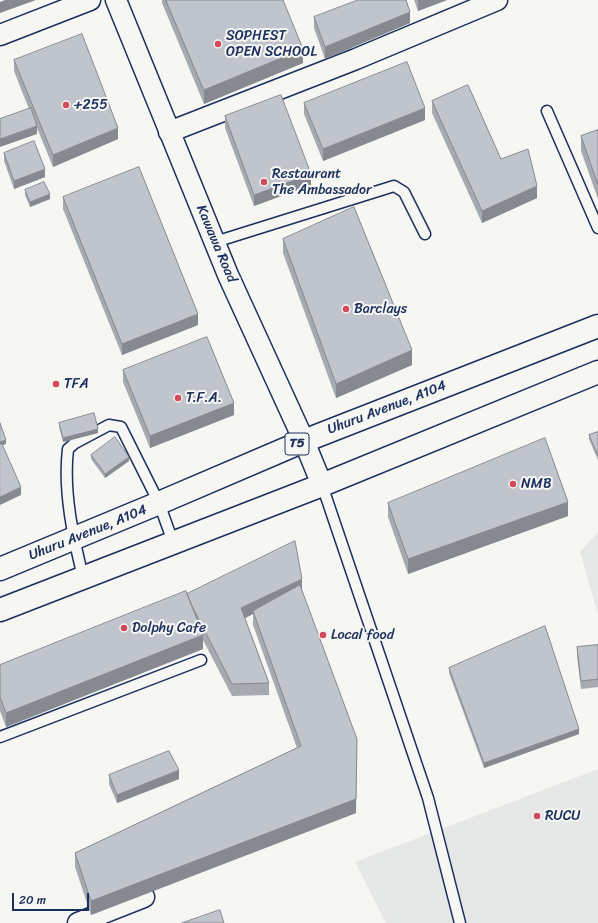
<!DOCTYPE html>
<style>
body{margin:0}
#map{position:relative;width:598px;height:923px;overflow:hidden;background:#f6f6f2;font-family:Sriracha,sans-serif}
canvas{display:block}
.scale{position:absolute;left:12px;top:893px;width:77px;height:18px;box-sizing:border-box;border:2px solid #1b2f5e;border-top:0;padding-left:5px;font-size:12px;line-height:14px;white-space:nowrap;color:#1b2f5e;-webkit-text-stroke:3px #f6f6f2;paint-order:stroke}
</style>
<div id="map">
<canvas width="598" height="923"></canvas>
<div class="scale">20 m</div>
</div>
<script>
const g = document.querySelector('canvas').getContext('2d');
g.lineJoin = 'round';
function paint(path, color) { g.fillStyle = color; g.fill(path, 'evenodd'); }
function strokePath(path, color, width, dash) { g.strokeStyle = color; g.lineWidth = width; g.lineCap = dash ? 'butt' : 'round'; g.setLineDash(dash || []); g.stroke(path); }
function write(font, color, halo, rows, align = 'center') {
  g.font = font + ' Sriracha,sans-serif'; g.lineWidth = 4; g.setLineDash([]); g.textBaseline = 'middle'; g.strokeStyle = halo; g.fillStyle = color; for (const [text, x, y, turn = 0] of rows) {
    g.save(); g.translate(x, y); g.rotate((+turn || 0) * Math.PI / 180); g.textAlign = isNaN(turn) ? turn : align; if (halo) g.strokeText(text, 0, 0); g.fillText(text, 0, 0); g.restore();
  }
}
paint(new Path2D(`
 M 598,532 L 598,614 L 580,552 Z
 M 598,769 L 598,923 L 386,923 L 355,862 Z`), '#e6e7e7');
const lane = new Path2D(`
 M 547,111 L 598,228
 M 215,242 L 394,186 L 404,192 L 425,234
 M 322,485 L 428,798 L 460,923
 M 83,577 C 73,536 63,492 68,449 L 75,443 L 109,425 L 121,427 L 159,503 L 173,542
 M 0,737 L 201,660`);
const street = new Path2D(`
 M 116,0 L 228,275 L 304,441 L 322,485
 M 0,35 L 90,0
 M 169,132 L 356,59 L 497,0
 M 78,923 L 144,897`);
const highway = new Path2D(`
 M 0,569 L 159,503 L 304,441 L 598,326
 M 0,610 L 322,485 L 598,372`);
strokePath(lane, '#1b2f5e', 13);
strokePath(street, '#1b2f5e', 23);
strokePath(highway, '#1b2f5e', 25);
strokePath(lane, '#f6f6f2', 10);
strokePath(street, '#f6f6f2', 20);
strokePath(highway, '#f6f6f2', 22);
paint(new Path2D(`
 M 162,0 L 283,0 L 303,63 L 204,104 L 162,3 Z
 M 414,0 L 447,0 L 418,11 Z
 M 314,17 L 410,23 L 325,59 L 314,28 Z
 M 14,60 L 118,139 L 53,167 L 37,128 L 37,134 L 29,109 L 14,71 Z
 M 432,101 L 501,159 L 537,198 L 482,223 L 432,113 Z
 M 304,103 L 425,120 L 323,161 L 304,114 Z
 M 225,116 L 311,185 L 254,206 L 225,128 Z
 M 598,130 L 598,199 L 581,151 L 581,136 Z
 M 4,153 L 45,177 L 14,189 L 4,161 Z
 M 25,190 L 50,199 L 30,207 L 25,195 Z
 M 63,197 L 198,325 L 122,355 L 63,209 Z
 M 283,239 L 412,365 L 336,398 L 283,253 Z
 M 123,370 L 234,415 L 150,448 L 123,382 Z
 M 59,423 L 98,433 L 63,442 L 59,427 Z
 M 598,432 L 598,460 L 589,439 L 589,435 Z
 M 91,455 L 129,461 L 105,478 L 91,459 Z
 M 388,503 L 568,516 L 408,574 L 388,517 Z
 M 302,591 L 356,813 L 91,915 L 75,867 L 75,853 L 297,748 L 253,625 L 253,614 L 245,618 L 269,683 L 269,695 L 232,696 L 203,640 L 203,649 L 6,727 L 0,711 L 0,665 L 187,594 Z
 M 598,645 L 598,687 L 581,689 L 577,656 L 577,647 Z
 M 449,668 L 579,734 L 484,768 L 449,673 Z
 M 109,775 L 179,779 L 117,803 L 109,784 Z`), '#a5a9b0');
paint(new Path2D(`
 M 5,0 L 36,0 L 0,13 L 0,2 Z
 M 418,0 L 447,0 L 418,11 Z
 M 410,12 L 410,23 L 325,59 L 325,47 Z
 M 303,49 L 303,63 L 204,104 L 204,90 Z
 M 425,108 L 425,120 L 323,161 L 323,149 Z
 M 37,126 L 37,134 L 0,147 L 0,139 Z
 M 118,128 L 118,139 L 53,167 L 53,155 Z
 M 45,169 L 45,177 L 14,189 L 14,181 Z
 M 311,174 L 311,185 L 254,206 L 254,195 Z
 M 537,186 L 537,198 L 482,223 L 482,211 Z
 M 50,194 L 50,199 L 30,207 L 30,202 Z
 M 198,314 L 198,325 L 122,355 L 122,344 Z
 M 412,350 L 412,365 L 336,398 L 336,384 Z
 M 234,403 L 234,415 L 150,448 L 150,436 Z
 M 98,429 L 98,433 L 63,442 L 63,438 Z
 M 6,440 L 6,444 L 0,446 L 0,442 Z
 M 129,457 L 129,461 L 105,478 L 105,474 Z
 M 21,487 L 21,495 L 0,505 L 0,497 Z
 M 568,502 L 568,516 L 408,574 L 408,559 Z
 M 302,579 L 302,591 L 254,614 L 253,611 L 253,614 L 241,620 L 241,608 Z
 M 203,635 L 203,649 L 6,727 L 6,713 Z
 M 579,729 L 579,734 L 484,768 L 484,763 Z
 M 357,739 L 356,813 L 91,915 L 91,901 Z
 M 179,770 L 179,779 L 117,803 L 117,795 Z`), '#868990');
const building = new Path2D(`
 M 166,0 L 283,0 L 303,49 L 204,90 Z
 M 358,0 L 406,0 L 410,12 L 325,47 L 314,17 Z
 M 82,34 L 118,128 L 53,155 L 14,60 Z
 M 407,62 L 425,108 L 323,149 L 304,103 Z
 M 468,85 L 501,159 L 528,149 L 537,186 L 482,211 L 432,101 Z
 M 281,95 L 311,174 L 254,195 L 225,116 Z
 M 31,108 L 37,126 L 0,139 L 0,119 Z
 M 598,130 L 598,185 L 581,136 Z
 M 34,141 L 45,169 L 14,181 L 4,153 Z
 M 139,167 L 198,314 L 122,344 L 63,197 Z
 M 44,182 L 50,194 L 30,202 L 25,190 Z
 M 354,207 L 412,350 L 336,384 L 283,239 Z
 M 207,337 L 234,403 L 150,436 L 123,370 Z
 M 94,413 L 98,429 L 63,438 L 59,423 Z
 M 0,423 L 6,440 L 0,442 Z
 M 598,432 L 598,456 L 589,435 Z
 M 115,437 L 129,457 L 105,474 L 91,455 Z
 M 545,438 L 568,502 L 408,559 L 388,503 Z
 M 0,444 L 2,444 L 21,487 L 0,497 Z
 M 295,541 L 302,579 L 241,608 L 269,683 L 232,684 L 191,604 L 187,594 Z
 M 300,585 L 357,739 L 356,799 L 91,901 L 75,853 L 301,746 L 253,611 Z
 M 186,591 L 203,635 L 6,713 L 0,697 L 0,665 Z
 M 545,626 L 579,729 L 484,763 L 449,668 Z
 M 598,645 L 598,679 L 581,681 L 577,647 Z
 M 169,751 L 179,770 L 117,795 L 109,775 Z
 M 220,910 L 224,923 L 182,923 Z`);
paint(building, '#c0c4cd');
strokePath(building, '#868990', 1);
for (const [x, y, r, color] of [
 [218,44,4,"#d1495b"],
 [66,105,4,"#d1495b"],
 [264,182,4,"#d1495b"],
 [346,309,4,"#d1495b"],
 [56,384,4,"#d1495b"],
 [178,398,4,"#d1495b"],
 [513,484,4,"#d1495b"],
 [124,628,4,"#d1495b"],
 [323,635,4,"#d1495b"],
 [537,816,4,"#d1495b"]
]) { const dot = new Path2D(); dot.arc(x, y, r, 0, 2 * Math.PI); g.fillStyle = color; g.fill(dot); strokePath(dot, '#f6f6f2', 1.5); }
for (const [x, y, w] of [
 [297,444,24]
]) { const box = new Path2D(); box.roundRect(x - w / 2, y - 11, w, 22, 3); g.fillStyle = '#f6f6f2'; g.fill(box); strokePath(box, '#1b2f5e', 1); }
write('bold 13px', '#1b2f5e', null, [
 ["T5",297,444]
]);
write('14px', '#1b2f5e', '#f6f6f2', [
 ["SOPHEST",226,36],
 ["OPEN SCHOOL",226,52],
 ["+255",74,105],
 ["Restaurant",272,174],
 ["The Ambassador",272,190],
 ["Barclays",354,309],
 ["TFA",64,384],
 ["T.F.A.",186,398],
 ["NMB",521,484],
 ["Dolphy Cafe",132,628],
 ["Local food",331,635],
 ["RUCU",545,816]
], 'left');
write('14px', '#1b2f5e', '#f6f6f2', [
 ["Kawawa Road",216,244,67],
 ["Uhuru Avenue, A104",387,408,-21],
 ["Uhuru Avenue, A104",88,533,-22]
]);
</script>
